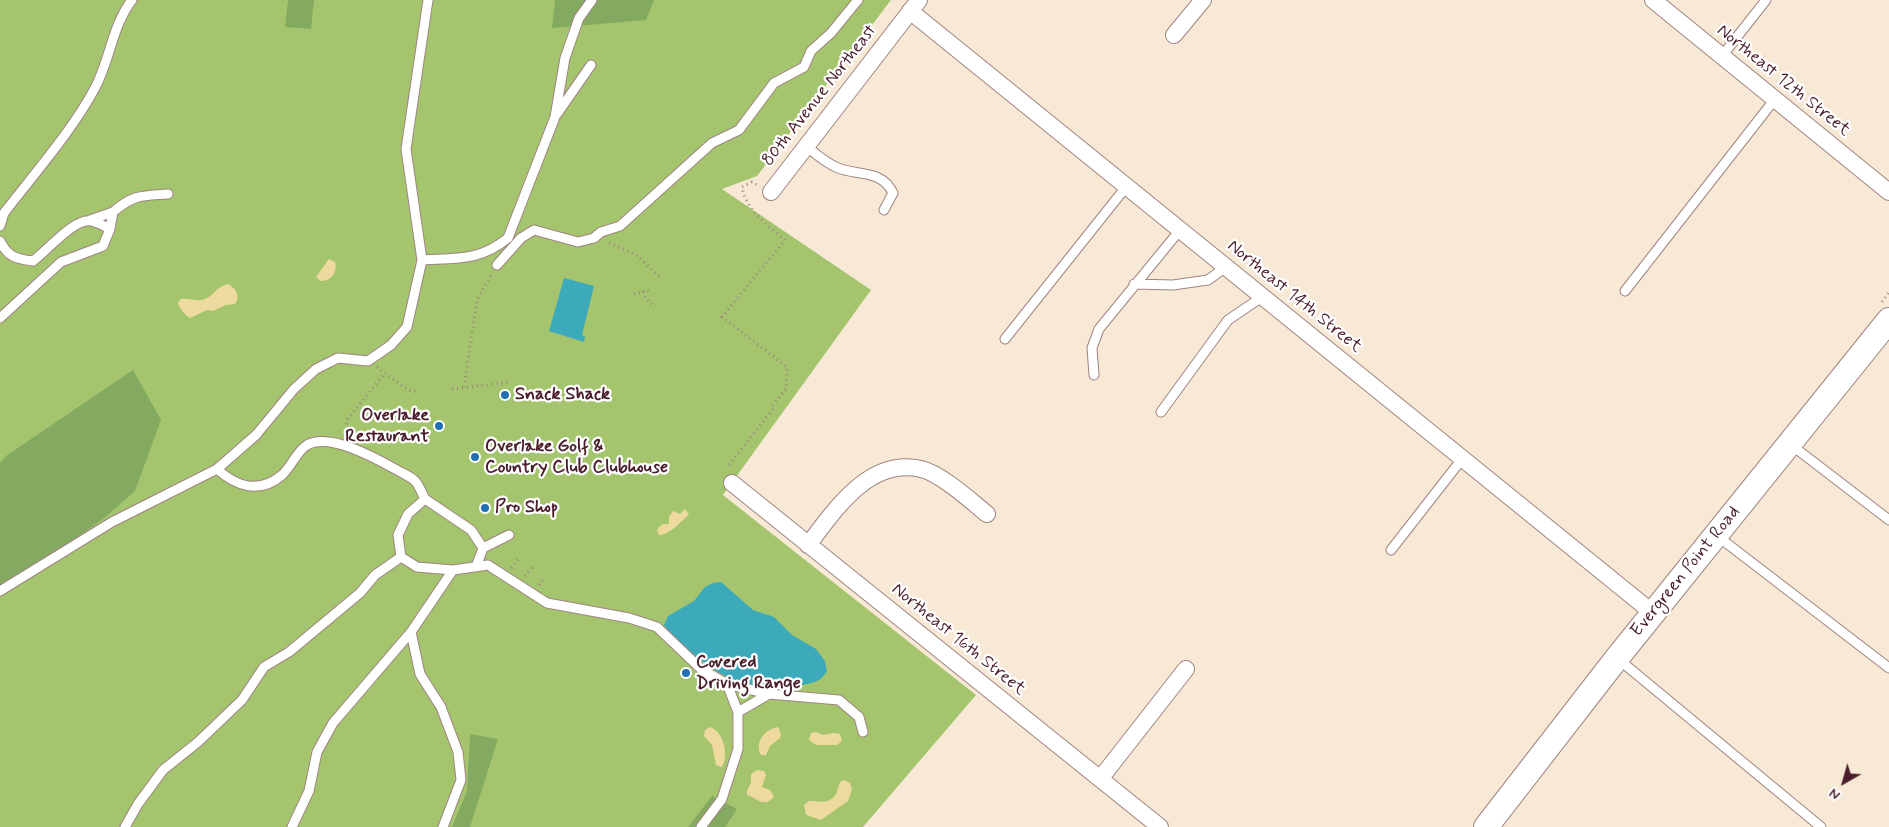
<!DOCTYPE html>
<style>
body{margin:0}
#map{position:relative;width:1889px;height:827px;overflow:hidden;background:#f7e9d5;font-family:Mynerve,sans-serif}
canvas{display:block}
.north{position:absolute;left:1819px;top:757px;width:50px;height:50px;-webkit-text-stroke:4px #fff;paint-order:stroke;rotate:218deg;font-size:14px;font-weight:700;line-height:20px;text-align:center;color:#4a1f2b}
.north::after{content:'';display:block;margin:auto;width:18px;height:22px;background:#4a1f2b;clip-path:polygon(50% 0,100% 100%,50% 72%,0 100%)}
</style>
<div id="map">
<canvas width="1889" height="827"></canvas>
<div class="north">N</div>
</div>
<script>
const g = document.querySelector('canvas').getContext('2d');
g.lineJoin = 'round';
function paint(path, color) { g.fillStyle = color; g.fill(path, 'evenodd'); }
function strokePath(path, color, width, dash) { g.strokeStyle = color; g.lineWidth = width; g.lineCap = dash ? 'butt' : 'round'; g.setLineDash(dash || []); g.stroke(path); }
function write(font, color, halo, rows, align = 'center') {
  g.font = font + ' Mynerve,sans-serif'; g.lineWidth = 4.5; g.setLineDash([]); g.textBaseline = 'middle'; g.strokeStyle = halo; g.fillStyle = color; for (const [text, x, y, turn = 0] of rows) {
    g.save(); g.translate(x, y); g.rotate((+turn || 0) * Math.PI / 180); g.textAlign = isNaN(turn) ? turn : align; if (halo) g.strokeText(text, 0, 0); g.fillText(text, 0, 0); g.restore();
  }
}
paint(new Path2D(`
 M 0,0 L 891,0 L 757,176 L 722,189 L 871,290 L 723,495 L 976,695 L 863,827 L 0,827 Z`), '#a4c56d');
paint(new Path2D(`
 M 288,0 L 314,0 L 311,29 L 285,27 Z
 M 555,0 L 654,0 L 646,20 L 552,28 Z
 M 133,370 L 161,420 L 135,491 L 103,519 L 32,569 L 0,587 L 0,463 L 6,456 Z
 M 470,734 L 498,739 L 470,827 L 452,827 L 467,791 Z
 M 712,796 L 737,809 L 725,827 L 688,827 Z`), '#83aa60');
paint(new Path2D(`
 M 329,259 L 335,262 C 338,272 331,281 321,281 L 316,277 Z
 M 229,284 C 236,290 241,296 235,304 L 226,305 L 213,311 L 207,310 L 190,318 C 185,315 179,308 178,303 L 181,299 C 189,298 197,302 205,299 C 215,295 216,286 229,284 Z
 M 685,509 L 689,514 C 682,521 669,535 659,535 L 657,531 L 659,527 L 663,524 L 669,524 L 669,517 L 673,511 L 680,514 Z
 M 710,727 C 724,732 729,755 722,767 L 716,765 L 712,745 L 704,736 L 705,730 Z
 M 778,727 L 781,734 L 780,738 L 770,746 L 766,755 L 761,755 C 754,742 765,729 778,727 Z
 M 816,732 L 823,735 L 834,733 L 840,734 L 842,741 L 837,745 L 816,745 L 809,740 L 811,733 Z
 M 757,770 L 764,771 L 766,775 L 762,787 L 770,790 L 774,797 L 768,802 C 759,804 755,797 747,795 L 747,791 L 751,783 L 751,774 Z
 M 844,780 L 850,783 L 852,789 L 848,801 L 821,820 L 806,815 L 804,805 L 809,801 C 819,801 829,805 836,794 C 838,790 838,785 841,781 Z`), '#eeda9e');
paint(new Path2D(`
 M 564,278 L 594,286 L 582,335 L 585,337 L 584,342 L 549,331 Z
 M 721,582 L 753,610 L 774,617 L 792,635 L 816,649 L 825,661 L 827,672 C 825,674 822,678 819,680 C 797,691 751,688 729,678 C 710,669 675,642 664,625 L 668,616 L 694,601 L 705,587 L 713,583 Z`), '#3daabc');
const lane = new Path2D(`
 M 1722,56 L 1766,0
 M 557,114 L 591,65
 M 806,146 C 816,154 826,163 838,168 C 858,176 881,169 893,193 L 884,210
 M 113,212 C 134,194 142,196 168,194
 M 90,220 L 113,212 L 110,229
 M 0,226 L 4,213 C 34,174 72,131 95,88 C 110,60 112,26 132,0
 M 0,241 C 8,257 16,259 33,261 C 47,251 75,217 91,221 C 98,222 104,226 110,229 L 103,246 L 61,262 L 0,318
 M 422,260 C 457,258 480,261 508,238 L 555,117 L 565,58 L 579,18 L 592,0
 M 497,265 L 521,238 L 534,230 L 578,242 L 594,238 L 601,232 L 620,226 L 712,143 L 739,130 L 774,83 L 804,67 L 811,51 L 831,33 L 858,0
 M 1134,284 L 1173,285 L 1208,280 L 1226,267
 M 1625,291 L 1775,99
 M 1005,339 L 1126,187
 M 1094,375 L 1092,348 L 1099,329 L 1180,230
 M 1161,412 L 1228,320 L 1262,297
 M 1790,444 L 1889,520
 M 217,469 C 237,487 260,494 282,475 C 291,467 297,451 307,445 C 330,432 377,459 397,470 C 402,473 409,476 414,480 C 419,484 422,494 425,499
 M 1716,535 L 1889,668
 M 483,548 L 509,535
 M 1391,550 L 1462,459
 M 453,570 L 417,567 L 401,557 L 398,535 L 408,514 L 425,499 L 471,530 L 483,548 L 476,567
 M 0,591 L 112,522 L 217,469 L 256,435 L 294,389 L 316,369 L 338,358 L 368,361 L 391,345 L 407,327 L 422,260 L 406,149 L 428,0
 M 411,632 L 420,674 L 441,707 L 458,752 L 461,780 L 443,827
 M 1617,658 L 1821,827
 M 727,684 L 769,694 L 738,712
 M 769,694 L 839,700 L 859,717 L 863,732
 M 125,827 L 138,804 L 163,770 L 198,742 L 242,700 L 264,667 L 289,652 L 360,593 L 375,575 L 401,557
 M 292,827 L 309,791 L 317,752 L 333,723 L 411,632 L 453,570 L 488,565 L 547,603 L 629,618 L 657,627 L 701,669 L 727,684 L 738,712 L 738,749 L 722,799 L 701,827`);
const street = new Path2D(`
 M 1653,0 L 1889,192
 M 910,11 L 1653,613
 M 1174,35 L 1203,0
 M 771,192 L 919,0
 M 732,483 L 1160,827
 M 808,545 C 835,510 869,457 921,469 C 940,473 971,501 987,514
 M 1100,779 L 1186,669`);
const secondary = new Path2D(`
 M 1486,827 L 1617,658 L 1889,320`);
strokePath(lane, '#a08480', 11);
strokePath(street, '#a08480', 18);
strokePath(secondary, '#a08480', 26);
strokePath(new Path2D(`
 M 609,243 L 635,254 L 660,277
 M 643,291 L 647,290 L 650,292
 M 634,294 L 643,291 L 645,298 L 655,307
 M 1882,302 L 1889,292
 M 377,367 L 408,390 L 418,392
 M 464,387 L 477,300 L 491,275
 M 452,389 L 510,382
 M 348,434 L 346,426 L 348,419 L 385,373
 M 729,465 L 773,409 L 772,406 L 786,389 L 787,367 L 722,317 L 785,240 C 768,225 746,211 742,187 L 752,182 L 759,186
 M 511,568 L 520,557
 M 525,576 L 533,567
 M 539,585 L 545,577`), '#a08480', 3, [1, 4]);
strokePath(lane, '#fff', 9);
strokePath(street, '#fff', 16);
strokePath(secondary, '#fff', 24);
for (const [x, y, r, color] of [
 [505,395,5,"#1f6fb2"],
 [439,426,5,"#1f6fb2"],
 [475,457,5,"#1f6fb2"],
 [485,508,5,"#1f6fb2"],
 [686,673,5,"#1f6fb2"]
]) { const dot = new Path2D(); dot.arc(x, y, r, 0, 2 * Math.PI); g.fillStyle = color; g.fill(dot); strokePath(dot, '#fff', 2); }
write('18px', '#4a1f2b', '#fff', [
 ["Northeast 12th Street",1783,81,39],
 ["80th Avenue Northeast",820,96,-52],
 ["Northeast 14th Street",1294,297,39],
 ["Evergreen Point Road",1686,572,-51],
 ["Northeast 16th Street",958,640,39]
]);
write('bold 18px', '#4a1f2b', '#fff', [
 ["Snack Shack",515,395],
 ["Overlake",429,416,"right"],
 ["Restaurant",429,437,"right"],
 ["Overlake Golf &",485,447],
 ["Country Club Clubhouse",485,468],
 ["Pro Shop",495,508],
 ["Covered",696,663],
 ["Driving Range",696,684]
], 'left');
</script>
